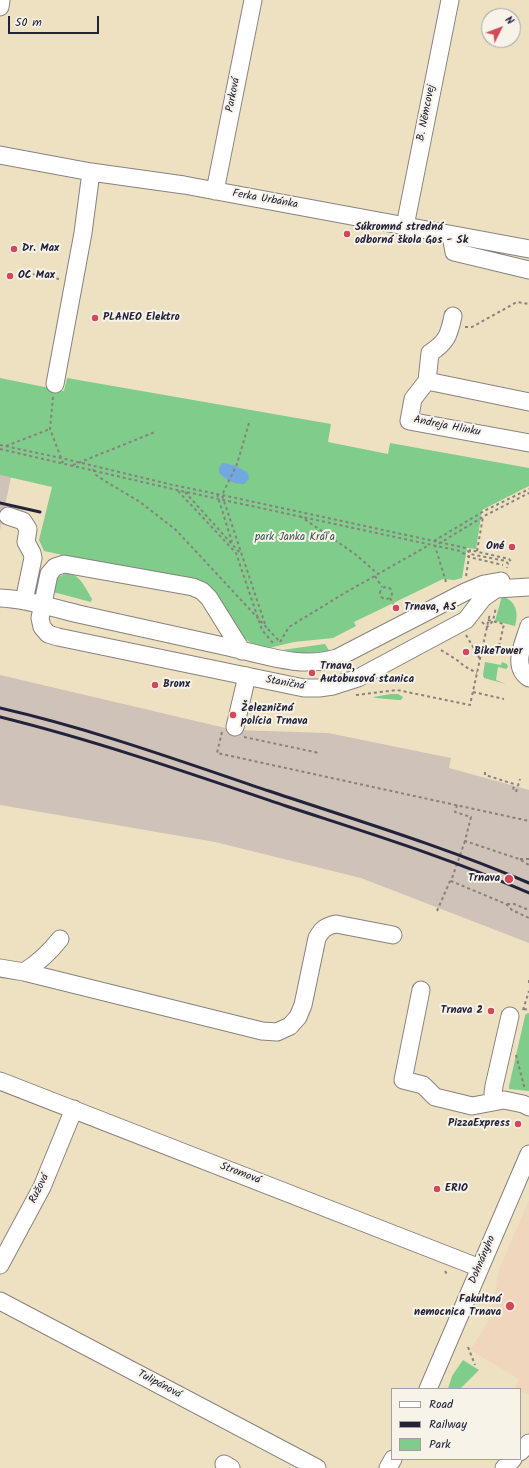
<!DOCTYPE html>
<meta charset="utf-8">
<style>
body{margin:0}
#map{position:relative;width:529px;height:1468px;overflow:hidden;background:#ede1c2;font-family:Kalam,sans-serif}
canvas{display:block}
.legend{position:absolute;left:391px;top:1388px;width:130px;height:72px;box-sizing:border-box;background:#f7f3e8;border:1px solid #a29fa3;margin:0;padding:5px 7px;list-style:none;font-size:12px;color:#22223b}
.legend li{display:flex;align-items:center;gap:8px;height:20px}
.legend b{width:20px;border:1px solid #a29fa3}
.north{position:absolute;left:481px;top:8px;width:40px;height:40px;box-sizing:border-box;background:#f7f3e8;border:1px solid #a29fa3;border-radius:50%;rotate:48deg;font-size:11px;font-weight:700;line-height:16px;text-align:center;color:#22223b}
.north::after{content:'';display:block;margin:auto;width:14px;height:18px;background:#d1495b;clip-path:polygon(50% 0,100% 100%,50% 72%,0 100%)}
.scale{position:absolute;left:8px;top:16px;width:91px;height:18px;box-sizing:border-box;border:2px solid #22223b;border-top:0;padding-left:5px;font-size:12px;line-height:14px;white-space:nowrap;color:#22223b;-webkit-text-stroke:3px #f7f3e8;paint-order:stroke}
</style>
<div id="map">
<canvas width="529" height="1468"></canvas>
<ul class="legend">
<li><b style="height:5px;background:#fff"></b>Road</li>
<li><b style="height:5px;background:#22223b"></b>Railway</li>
<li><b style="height:11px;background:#80cc8a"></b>Park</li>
</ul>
<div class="north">N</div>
<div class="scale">50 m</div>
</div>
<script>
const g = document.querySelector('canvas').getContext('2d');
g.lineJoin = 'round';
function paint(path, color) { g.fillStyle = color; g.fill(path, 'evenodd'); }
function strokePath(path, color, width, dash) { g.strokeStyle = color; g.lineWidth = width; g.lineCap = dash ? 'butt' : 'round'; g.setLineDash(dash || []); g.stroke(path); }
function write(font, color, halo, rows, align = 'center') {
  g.font = font + ' Kalam,sans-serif'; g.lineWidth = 4; g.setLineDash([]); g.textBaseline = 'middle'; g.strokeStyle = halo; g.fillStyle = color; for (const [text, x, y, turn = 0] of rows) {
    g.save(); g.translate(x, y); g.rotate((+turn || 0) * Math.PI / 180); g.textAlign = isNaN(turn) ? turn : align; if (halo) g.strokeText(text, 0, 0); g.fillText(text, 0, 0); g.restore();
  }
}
paint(new Path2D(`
 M 529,1200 L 529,1395 L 515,1387 L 519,1379 L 470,1350 L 485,1327 L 489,1318 L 495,1294 L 498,1272 Z`), '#f0d6bc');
paint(new Path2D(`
 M 0,475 L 11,477 L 0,530 Z
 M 0,675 L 234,730 L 328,733 L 451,758 L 449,768 L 529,790 L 529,943 L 361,878 L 215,842 L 0,805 Z`), '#cec2b9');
paint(new Path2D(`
 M 0,378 L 64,391 L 67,378 L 331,424 L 328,442 L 388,454 L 390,443 L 529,468 L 529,486 L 482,510 L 476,549 L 467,548 L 462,578 L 454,580 L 443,579 L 354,622 L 356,626 L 333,638 L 294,642 L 269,648 L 251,643 L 234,630 L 197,584 L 44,551 L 39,540 L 52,487 L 0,475 Z
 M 70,573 C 81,577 86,589 92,599 L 91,602 L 53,592 L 53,583 C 58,577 62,574 70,573 Z
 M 502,596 C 516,601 519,612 515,626 L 495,621 Z
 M 325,644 L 330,652 L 302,654 L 282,650 Z
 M 485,662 L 501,665 L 502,662 L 507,664 L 508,667 L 506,669 L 498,667 L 496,680 L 506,684 L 484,678 L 483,675 Z
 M 391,694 L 398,694 L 403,697 L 401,700 L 398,700 L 376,698 L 373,697 Z
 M 529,1013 L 529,1091 L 509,1089 L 509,1086 L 525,1016 L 526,1014 Z
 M 463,1360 L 479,1370 L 460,1389 L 448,1389 L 452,1376 Z`), '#80cc8a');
paint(new Path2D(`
 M 222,463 C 232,464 239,467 248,473 L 249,479 L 244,484 C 235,485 225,479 219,473 L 219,468 Z`), '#71a8df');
const minor = new Path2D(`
 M 0,7 L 1,0
 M 0,155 L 91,172 L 184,185 L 529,249
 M 215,191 L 253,0
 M 405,226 L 450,0
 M 451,235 L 454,252 L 529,270
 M 453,316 C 449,335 447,342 430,353 L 427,381 L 529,402
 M 427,381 L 413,399 L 409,421 L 529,443
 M 55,384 L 83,233 L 91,172
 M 8,516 L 23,521 L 28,529 L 26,542 L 32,553 L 33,558 L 24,601
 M 0,598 C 28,599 56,609 83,615 C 131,626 180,636 228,647 C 265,655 300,669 337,658 L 465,592 L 484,584 L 501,581
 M 529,626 C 524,643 511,666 529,678
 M 242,651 L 209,598 L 202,591 L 193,587 L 64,564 L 55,567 L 49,574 L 40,618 L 42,627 L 48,634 L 58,637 L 304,688 L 319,688 L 333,686 L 358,678 L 466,620 L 483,598 L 496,589 L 529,587
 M 235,727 L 247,676
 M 0,968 L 24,972 L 262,1031 L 277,1032 L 290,1026 L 298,1017 L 303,1005 L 317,938 C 322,929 326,926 336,924 L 393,935
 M 24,972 C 38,963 49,953 60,939
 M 421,990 L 403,1080 L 423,1085 L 435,1097 L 472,1106 L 504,1100 L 523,1104 L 529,1107
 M 0,1081 L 480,1268
 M 495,1101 L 493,1093 L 494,1086 L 510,1016
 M 0,1265 L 42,1187 L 74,1109
 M 0,1301 L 317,1468
 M 428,1389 L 529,1154
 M 520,1452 L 529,1443
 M 224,1464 L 231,1468
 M 388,1468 L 393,1459
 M 504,1468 L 513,1459`);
strokePath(minor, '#88827e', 19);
strokePath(new Path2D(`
 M 21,272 L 59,279
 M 465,327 L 472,327 L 517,302 L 529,304
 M 53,397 L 50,429 L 63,463
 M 249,423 L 237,464 L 222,495 L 265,624
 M 0,445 L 61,458 L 173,485 L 222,495 L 466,548 L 470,554 L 506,561 L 508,564 L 507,568
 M 6,446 L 50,429
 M 0,449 L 177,490 L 460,551 L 469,557 L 503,565
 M 73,465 L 155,432
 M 93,469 L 96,475 L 105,481 L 140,502 L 176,530 L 268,629
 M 178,491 L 236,553 L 262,630 L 273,643
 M 185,492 L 240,553
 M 217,494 L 232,542
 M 300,516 L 355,554 L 378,574
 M 434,541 L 484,511 L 529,489
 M 477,551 L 483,517
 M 375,576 L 382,587
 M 466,576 L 470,550 L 509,559 L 512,563
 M 446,582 L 435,546 L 486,515 L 529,493
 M380 593a6 6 0 1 1 12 0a6 6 0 1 1-12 0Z
 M 390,598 L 396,608
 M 488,620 L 504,624 L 498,651 L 507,653
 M 482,622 L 487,627 L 493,621 L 496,607
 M 268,629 L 280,642
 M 466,635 L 480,659
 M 280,642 L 289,627 L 343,594 L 429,545
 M 483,647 L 498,651
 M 441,650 L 457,660 L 464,666 L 477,673
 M 473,692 L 504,699
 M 356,695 L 397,690 L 470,705 L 490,613
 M 222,732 L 217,753 L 529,821
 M 244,737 L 319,753
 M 485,772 L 485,775 L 514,784 L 513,791
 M 516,792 L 520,779
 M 457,805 L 455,812 L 471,817 L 465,841 L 519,859 L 529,865
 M 465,841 L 451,881 L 506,904 L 512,910 L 529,918
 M 520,859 L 529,859
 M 507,904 L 514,904 L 529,910
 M 437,911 L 450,881
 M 529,980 L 529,984
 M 524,1009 L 529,1010
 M 523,1010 L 529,991
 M 516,1055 L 525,1090
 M 445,1271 L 448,1276
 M 468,1347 L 475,1365`), '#88827e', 2, [3, 3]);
strokePath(minor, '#fff', 17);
strokePath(new Path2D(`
 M 0,503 L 40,512
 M 0,708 C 92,729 180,761 269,791 C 356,820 445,847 529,883
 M 0,717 C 97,741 192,774 286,806 C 368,833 450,858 529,893`), '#22223b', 3);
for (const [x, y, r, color] of [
 [347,234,4,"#d1495b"],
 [14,249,4,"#d1495b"],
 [10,276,4,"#d1495b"],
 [95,318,4,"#d1495b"],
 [512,547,4,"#d1495b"],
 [396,608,4,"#d1495b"],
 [466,652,4,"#d1495b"],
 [312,673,4,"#d1495b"],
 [155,685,4,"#d1495b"],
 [233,715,4,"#d1495b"],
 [509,879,5,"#d1495b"],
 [491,1011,4,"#d1495b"],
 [518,1124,4,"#d1495b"],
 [437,1189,4,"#d1495b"],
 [510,1306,5,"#d1495b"]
]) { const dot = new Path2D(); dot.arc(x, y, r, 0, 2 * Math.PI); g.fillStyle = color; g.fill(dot); strokePath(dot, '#f7f3e8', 1.5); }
write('11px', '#22223b', '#f7f3e8', [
 ["Parková",234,95,-79],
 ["B. Němcovej",427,113,-79],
 ["Ferka Urbánka",265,200,10],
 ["Andreja Hlinku",447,427,11],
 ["Staničná",285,684,10],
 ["Stromová",240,1174,21],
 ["Ružová",40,1189,-64],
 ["Dohnányho",483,1260,-67],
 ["Tulipánová",159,1385,28]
]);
write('bold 11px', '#22223b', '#f7f3e8', [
 ["Súkromná stredná",355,228],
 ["odborná škola Gos - Sk",355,241],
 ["Dr. Max",22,249],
 ["OC Max",18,276],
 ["PLANEO Elektro",103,318],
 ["Oné",504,547,"right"],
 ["Trnava, AS",404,608],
 ["BikeTower",474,652],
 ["Trnava,",320,667],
 ["Autobusová stanica",320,680],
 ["Bronx",163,685],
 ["Železničná",241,709],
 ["polícia Trnava",241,722],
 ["Trnava",500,879,"right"],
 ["Trnava 2",483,1011,"right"],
 ["PizzaExpress",510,1124,"right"],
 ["ERIO",445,1189],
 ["Fakultná",501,1300,"right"],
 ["nemocnica Trnava",501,1313,"right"]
], 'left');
write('11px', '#3e5553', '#f7f3e8', [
 ["park Janka Kráľa",295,538]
]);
</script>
